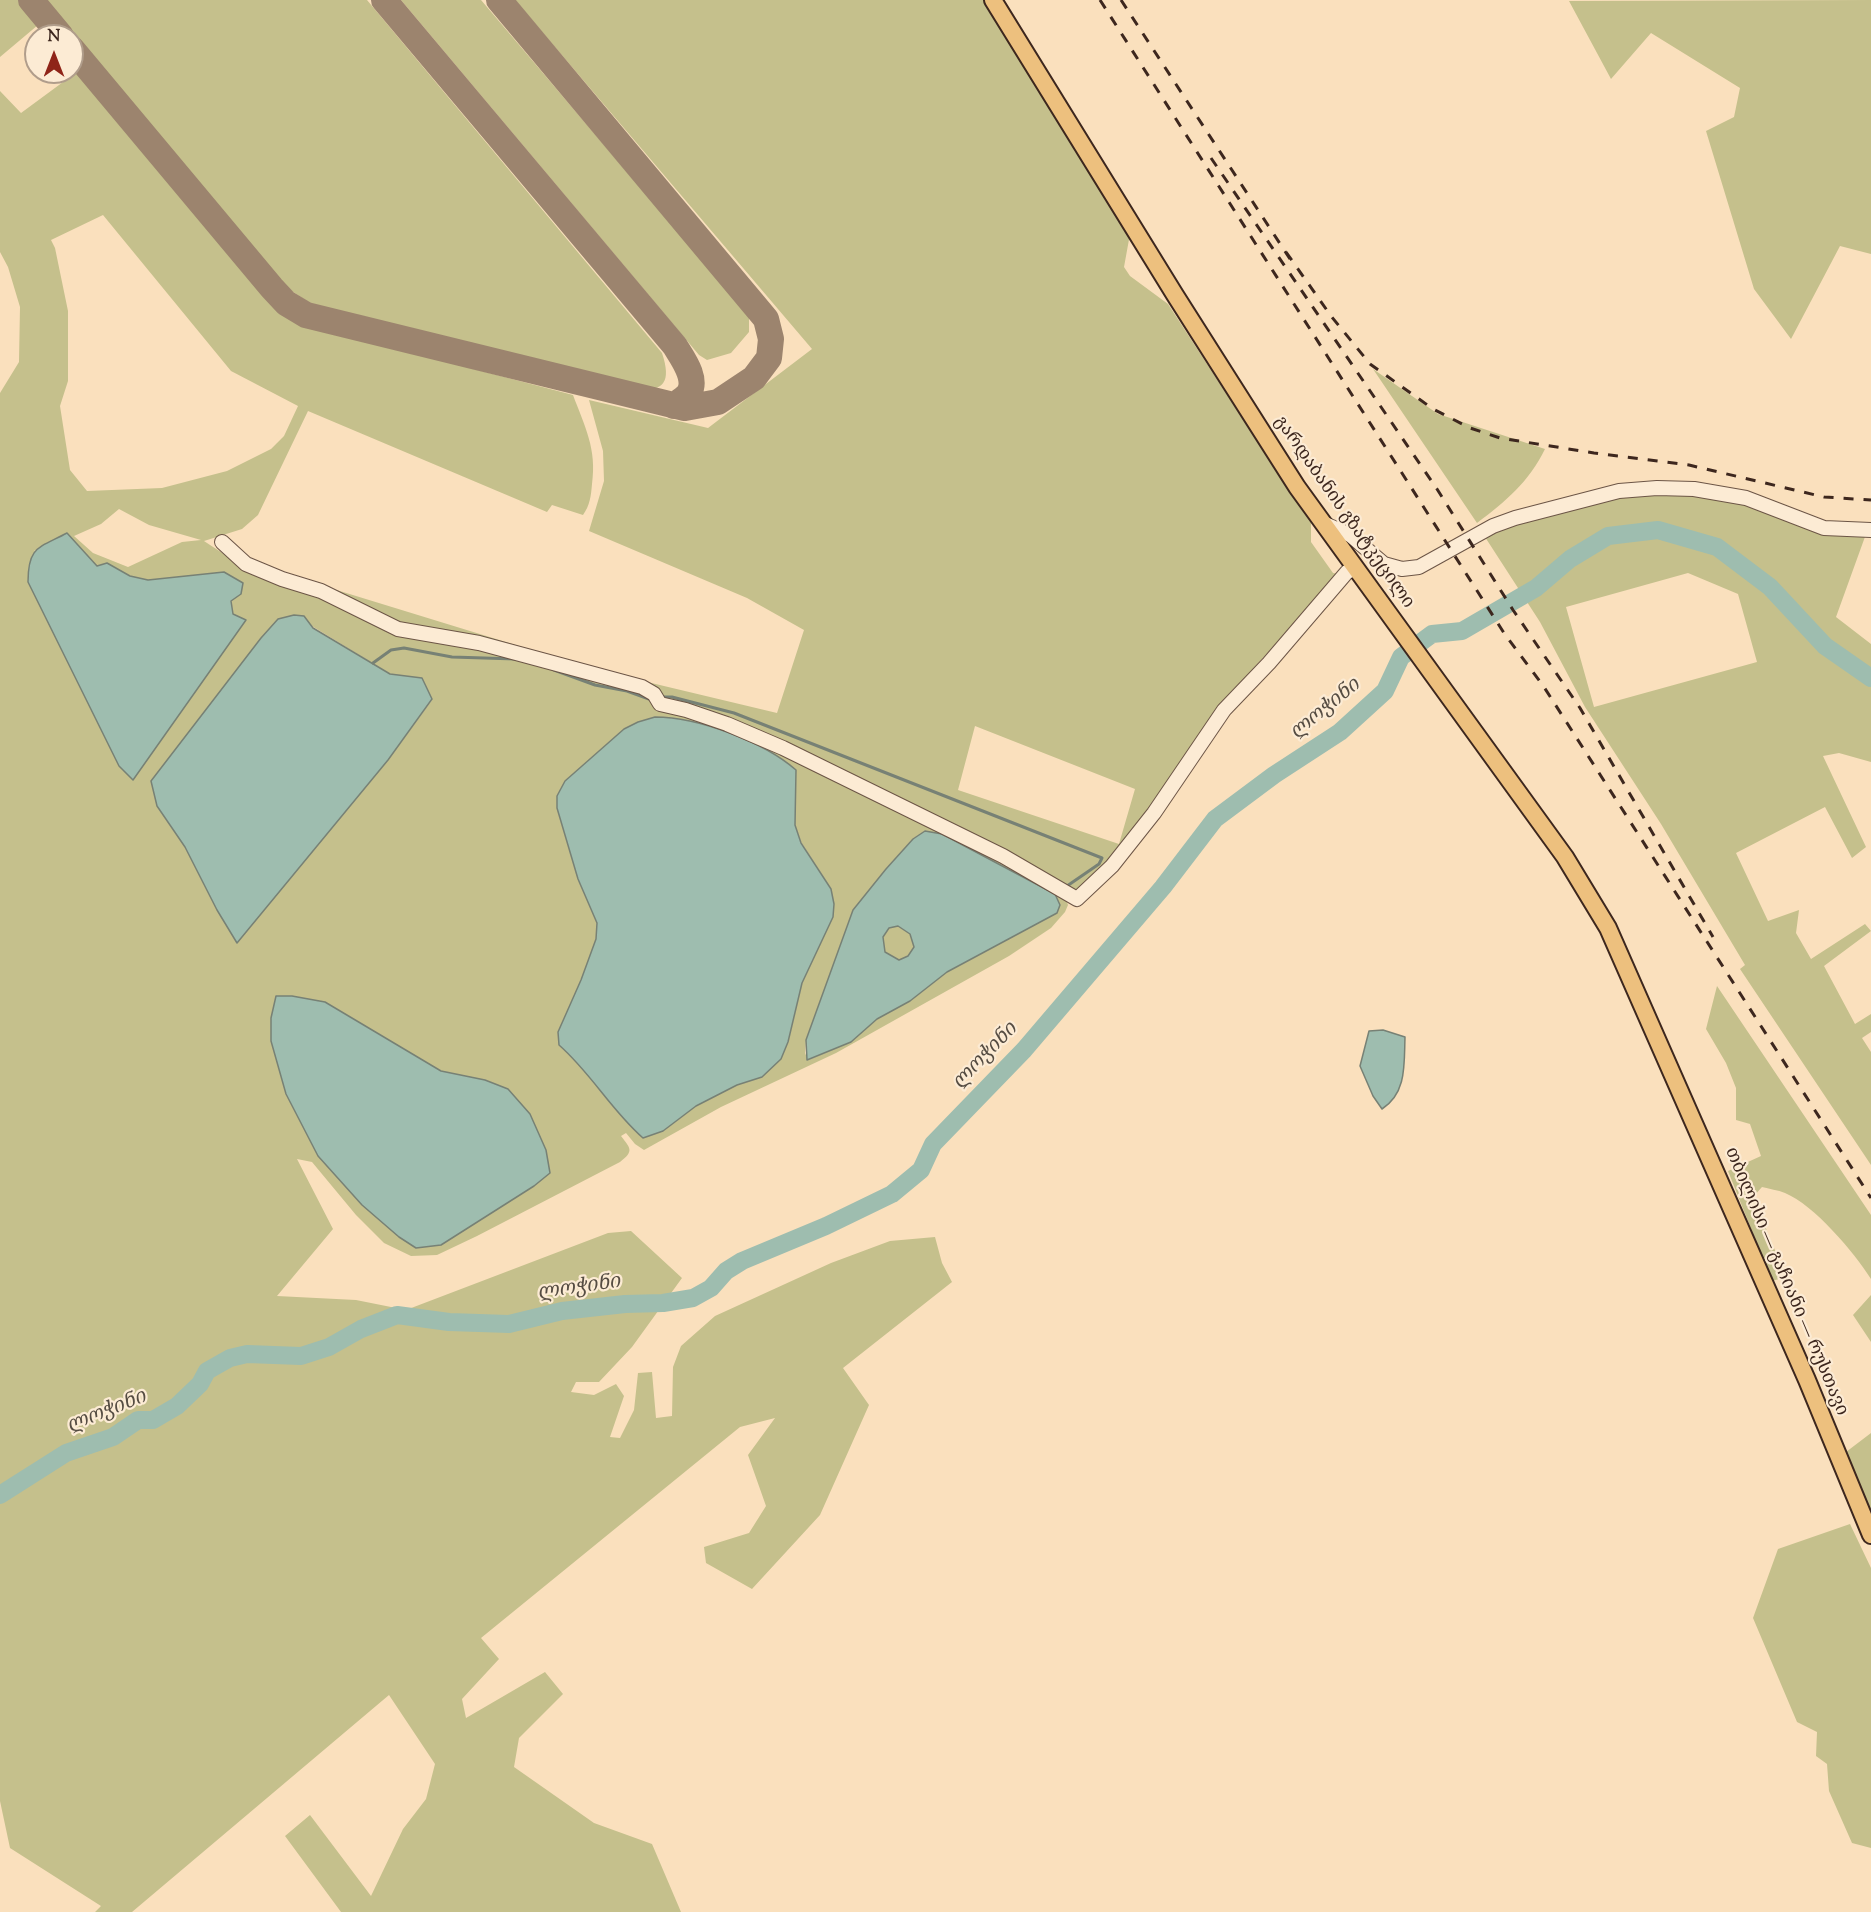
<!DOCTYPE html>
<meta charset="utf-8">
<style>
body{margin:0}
#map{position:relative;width:1871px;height:1912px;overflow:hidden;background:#fae0bd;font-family:"Sorts Mill Goudy",serif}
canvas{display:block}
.north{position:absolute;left:24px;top:24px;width:60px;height:60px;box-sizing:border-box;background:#fcebd4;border:2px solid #b09d8b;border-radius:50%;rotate:0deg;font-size:16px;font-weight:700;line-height:24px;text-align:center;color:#3d271e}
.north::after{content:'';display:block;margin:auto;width:21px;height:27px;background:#8f2418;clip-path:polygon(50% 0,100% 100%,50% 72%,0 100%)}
</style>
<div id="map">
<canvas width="1871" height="1912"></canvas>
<div class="north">N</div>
</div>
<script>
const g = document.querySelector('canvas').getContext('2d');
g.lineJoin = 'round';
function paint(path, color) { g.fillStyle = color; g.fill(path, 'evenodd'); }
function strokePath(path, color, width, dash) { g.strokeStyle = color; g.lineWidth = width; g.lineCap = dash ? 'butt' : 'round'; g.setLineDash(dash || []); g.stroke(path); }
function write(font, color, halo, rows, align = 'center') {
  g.font = font + ' "Sorts Mill Goudy","Noto Serif Georgian",serif'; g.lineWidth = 4.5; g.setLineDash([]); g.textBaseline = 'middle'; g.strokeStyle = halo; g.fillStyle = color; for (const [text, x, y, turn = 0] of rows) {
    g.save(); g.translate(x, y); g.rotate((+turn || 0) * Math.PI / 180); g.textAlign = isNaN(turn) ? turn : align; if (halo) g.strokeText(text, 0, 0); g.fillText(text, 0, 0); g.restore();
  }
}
paint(new Path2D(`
 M 0,0 L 18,0 L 38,25 L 0,57 Z
 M 45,0 L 367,0 L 662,353 C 674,389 658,392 627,389 L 310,303 L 281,284 Z
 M 401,0 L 481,0 L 749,316 L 749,332 L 731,353 L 707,360 L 699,355 Z
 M 515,0 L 985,0 L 1130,234 L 1124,267 L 1130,276 L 1168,304 L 1285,484 L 1311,517 L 1311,542 L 1333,573 L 1339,574 L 1222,703 L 1116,855 L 1082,889 L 1070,890 L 1065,896 L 1068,905 L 1065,912 L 1051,928 L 1009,956 L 836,1053 L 721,1107 L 644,1150 L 635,1144 L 626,1133 L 621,1136 C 631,1149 634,1151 620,1162 L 477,1236 L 437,1255 L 411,1256 L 384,1243 L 356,1215 L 312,1162 L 297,1159 L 333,1229 L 277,1296 L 356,1300 L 406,1310 L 608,1233 L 631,1231 L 682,1278 L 632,1347 L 599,1382 L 576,1382 L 571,1392 L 594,1395 L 616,1384 L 624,1396 L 610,1437 L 620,1438 L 634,1410 L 638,1373 L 652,1372 L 656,1418 L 672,1416 L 673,1367 L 681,1346 L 715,1316 L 831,1263 L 890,1241 L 935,1237 L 942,1263 L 952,1282 L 843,1368 L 869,1405 L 820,1515 L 752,1589 L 706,1563 L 704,1547 L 749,1533 L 766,1506 L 748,1455 L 775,1418 L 740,1427 L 481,1638 L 499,1659 L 462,1699 L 466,1718 L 545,1672 L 563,1694 L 519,1738 L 514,1767 L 594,1823 L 652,1844 L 681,1912 L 341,1912 L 285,1836 L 310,1815 L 371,1896 L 403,1829 L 426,1799 L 435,1764 L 389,1695 L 132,1912 L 95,1912 L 101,1906 L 10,1848 L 0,1801 L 0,393 L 19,362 L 20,307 L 8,267 L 0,252 L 0,91 L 21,113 L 78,71 L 234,259 L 281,307 L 298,320 L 321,329 L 573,395 C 585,427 597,449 592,484 C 591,496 590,505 583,515 L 552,505 L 547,512 L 308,411 L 258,515 L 242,529 L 204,541 C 245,568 276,585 324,598 L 330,588 L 597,670 L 777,713 L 804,630 L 747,598 L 589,531 L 604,481 L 603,451 L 589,400 L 708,428 L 812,349 ZM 103,215 L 231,371 L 298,406 L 284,436 L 271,449 L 227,471 L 162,488 L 87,491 L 70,470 L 60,406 L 68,381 L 68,311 L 55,248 L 51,240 ZM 119,509 L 149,525 L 201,540 L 182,542 L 128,567 L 93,553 L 74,536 L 101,524 ZM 67,533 L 97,566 L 107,564 L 130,576 L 148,580 L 173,579 L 231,601 L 233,614 L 246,620 L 34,551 ZM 294,615 L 390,674 L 422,678 L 432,700 L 388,760 L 237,942 L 217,910 L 185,847 L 157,806 L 261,638 L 278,620 ZM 655,717 C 698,717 764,742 796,770 L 795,825 L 801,842 L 831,889 L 833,917 L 802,983 L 788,1043 L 762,1077 L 737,1085 L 696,1106 L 663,1131 L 559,1045 L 596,939 L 597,923 L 578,879 L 557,808 L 557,796 L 565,781 L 624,729 L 638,722 ZM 975,726 L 1135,789 L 1119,844 L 958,790 ZM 925,831 L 981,954 L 947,972 L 910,1001 L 877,1019 L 851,1042 L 808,1060 L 805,1053 L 806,1040 L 853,910 L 886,869 L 913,839 ZM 326,1003 L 441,1071 L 485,1080 L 508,1089 L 362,1205 L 318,1156 L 286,1094 Z
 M 1871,0 L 1871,254 L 1840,246 L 1791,339 L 1754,289 L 1706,131 L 1734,117 L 1740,88 L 1651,33 L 1611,79 L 1569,1 Z
 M 1373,369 L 1438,414 L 1545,449 C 1529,482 1505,502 1477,523 Z
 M 1677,494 L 1725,497 L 1815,518 L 1866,534 L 1836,617 L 1871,644 L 1871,762 L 1839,753 L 1823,756 L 1866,847 L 1852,858 L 1825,807 L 1736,853 L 1768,921 L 1799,910 L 1796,933 L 1811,959 L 1865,924 L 1871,931 L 1824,966 L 1855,1024 L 1871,1014 L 1871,1032 L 1862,1038 L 1871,1052 L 1871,1165 L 1740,969 L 1745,965 L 1661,824 L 1585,707 L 1540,622 L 1485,537 L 1500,528 L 1619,496 ZM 1688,573 L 1738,594 L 1757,662 L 1594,707 L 1566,607 Z
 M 898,926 L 910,934 L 914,947 L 908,956 L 899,960 L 885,952 L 883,937 L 889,928 Z
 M 1717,986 L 1871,1215 L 1871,1279 C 1854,1252 1814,1205 1785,1193 C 1778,1190 1769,1189 1762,1187 L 1753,1197 L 1786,1277 L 1772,1281 L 1728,1171 L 1761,1156 L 1750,1124 L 1736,1120 L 1736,1088 L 1726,1063 L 1706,1029 Z
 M 1871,1295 L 1871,1342 L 1853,1315 Z
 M 1871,1433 L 1871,1513 L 1846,1452 Z
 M 1850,1524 L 1871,1568 L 1871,1848 L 1852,1843 L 1829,1791 L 1827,1764 L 1816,1756 L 1817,1732 L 1797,1722 L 1753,1618 L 1778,1549 Z`), '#c5c08c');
const water = new Path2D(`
 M 67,533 L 97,566 L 107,563 L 130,576 L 148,580 L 224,572 L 243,583 L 241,594 L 231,601 L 233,614 L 246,620 L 133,780 L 119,766 L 28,582 C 28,546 39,548 67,533 Z
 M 294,615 L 304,616 L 313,628 L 390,674 L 422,678 L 432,699 L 388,760 L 237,943 L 217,910 L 185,847 L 157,806 L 151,781 L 261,638 L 278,619 Z
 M 655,717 C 698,717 764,742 796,770 L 795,825 L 801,843 L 831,889 L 834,904 L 833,917 L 802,983 L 788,1042 L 781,1059 L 762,1077 L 737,1085 L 696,1106 L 663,1131 L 643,1138 C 611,1110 591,1073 559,1045 L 558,1032 L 581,980 L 596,939 L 597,923 L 578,879 L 557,808 L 557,796 L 565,781 L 624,729 L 638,722 Z
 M 925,831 L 942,834 L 1055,894 L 1060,905 L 1057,913 L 947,972 L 910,1001 L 877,1019 L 851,1042 L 807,1060 L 806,1040 L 853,910 L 886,869 L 913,839 ZM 898,926 L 910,934 L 914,947 L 908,956 L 899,960 L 885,952 L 883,937 L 889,928 Z
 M 276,996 L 292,996 L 325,1002 L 441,1071 L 485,1080 L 508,1089 L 530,1114 L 546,1150 L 550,1173 L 534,1186 L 441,1245 L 416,1248 L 399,1237 L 362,1205 L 318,1156 L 286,1094 L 271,1041 L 271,1018 Z
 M 1383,1030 L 1405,1037 C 1404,1064 1407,1093 1382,1109 L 1373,1096 L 1360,1066 L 1369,1031 Z`);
paint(water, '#9ebdaf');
strokePath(water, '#778175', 1.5);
strokePath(new Path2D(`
 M 373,663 L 391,650 L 404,648 L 452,657 L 516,659
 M 554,670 L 595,685 L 627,691 L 649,699
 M 664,697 L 672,697 L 734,713 L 1102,858 L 1099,864 L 1067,886`), '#778175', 3);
strokePath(new Path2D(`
 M 0,1495 L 66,1453 L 113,1437 L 138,1420 L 153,1420 L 177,1406 L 200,1384 L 207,1371 L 230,1358 L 247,1354 L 301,1356 L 329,1347 L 361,1329 L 397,1315 L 449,1322 L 509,1324 L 562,1311 L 625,1304 L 663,1303 L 693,1298 L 711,1288 L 726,1271 L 742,1261 L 826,1226 L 892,1194 L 921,1170 L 933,1144 L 1024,1050 L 1163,887 L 1215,819 L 1274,775 L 1340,732 L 1385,691 L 1401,657 L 1432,634 L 1462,631 L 1536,588 L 1570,559 L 1608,536 L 1658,530 L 1717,547 L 1770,587 L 1825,646 L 1871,678`), '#9ebdaf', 18);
strokePath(new Path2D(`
 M 31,0 L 61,36
 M 384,0 L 675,346 C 682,358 698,378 689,393 C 687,397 678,402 674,406
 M 72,49 L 272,288 L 286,303 L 306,315 L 685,408 L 718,402 L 754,378 L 769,358 L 771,339 L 766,319 L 499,0`), '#9c846e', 26);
const minor = new Path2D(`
 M 1325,524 L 1350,535 L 1384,564 L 1402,569 L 1419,567 L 1493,526 L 1515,518 L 1619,491 L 1657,488 L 1694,489 L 1746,498 L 1824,528 L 1871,530
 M 222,542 L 246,564 L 282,579 L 321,591 L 398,629 L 479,643 L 642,687 L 654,694 L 660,704 L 686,710 L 727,724 L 783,748 L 1003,856 L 1077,899 L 1112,866 L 1154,813 L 1224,710 L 1269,663 L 1347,572 L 1356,568`);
const major = new Path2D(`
 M 993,0 L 1175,295 L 1297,487 L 1565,857 L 1608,928 L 1807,1380 L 1871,1535`);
strokePath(minor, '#6c5546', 16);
strokePath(major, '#3d271e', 20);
strokePath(minor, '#fcebd4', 14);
strokePath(major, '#edc07e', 16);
strokePath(new Path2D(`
 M 1100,0 L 1504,633 L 1544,687 L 1871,1198
 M 1121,0 L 1290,259
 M 1211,158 L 1437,489 L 1513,610 L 1580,708 L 1713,937
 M 1286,252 L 1331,316 L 1370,364 L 1433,409 L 1470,428 L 1500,438 L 1594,453 L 1689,465 L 1824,497 L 1871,500`), '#3d271e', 3, [10, 10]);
write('18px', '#3d271e', '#fcebd4', [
 ["გარდაბანის გზატკეცილი",1343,513,55],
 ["თბილისი — გაჩიანი — რუსთავი",1785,1282,67]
]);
write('italic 20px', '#554c42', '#fcebd4', [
 ["ლოჭინი",1326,710,-39],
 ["ლოჭინი",986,1057,-46],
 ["ლოჭინი",579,1289,-8],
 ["ლოჭინი",107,1413,-22]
]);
</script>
